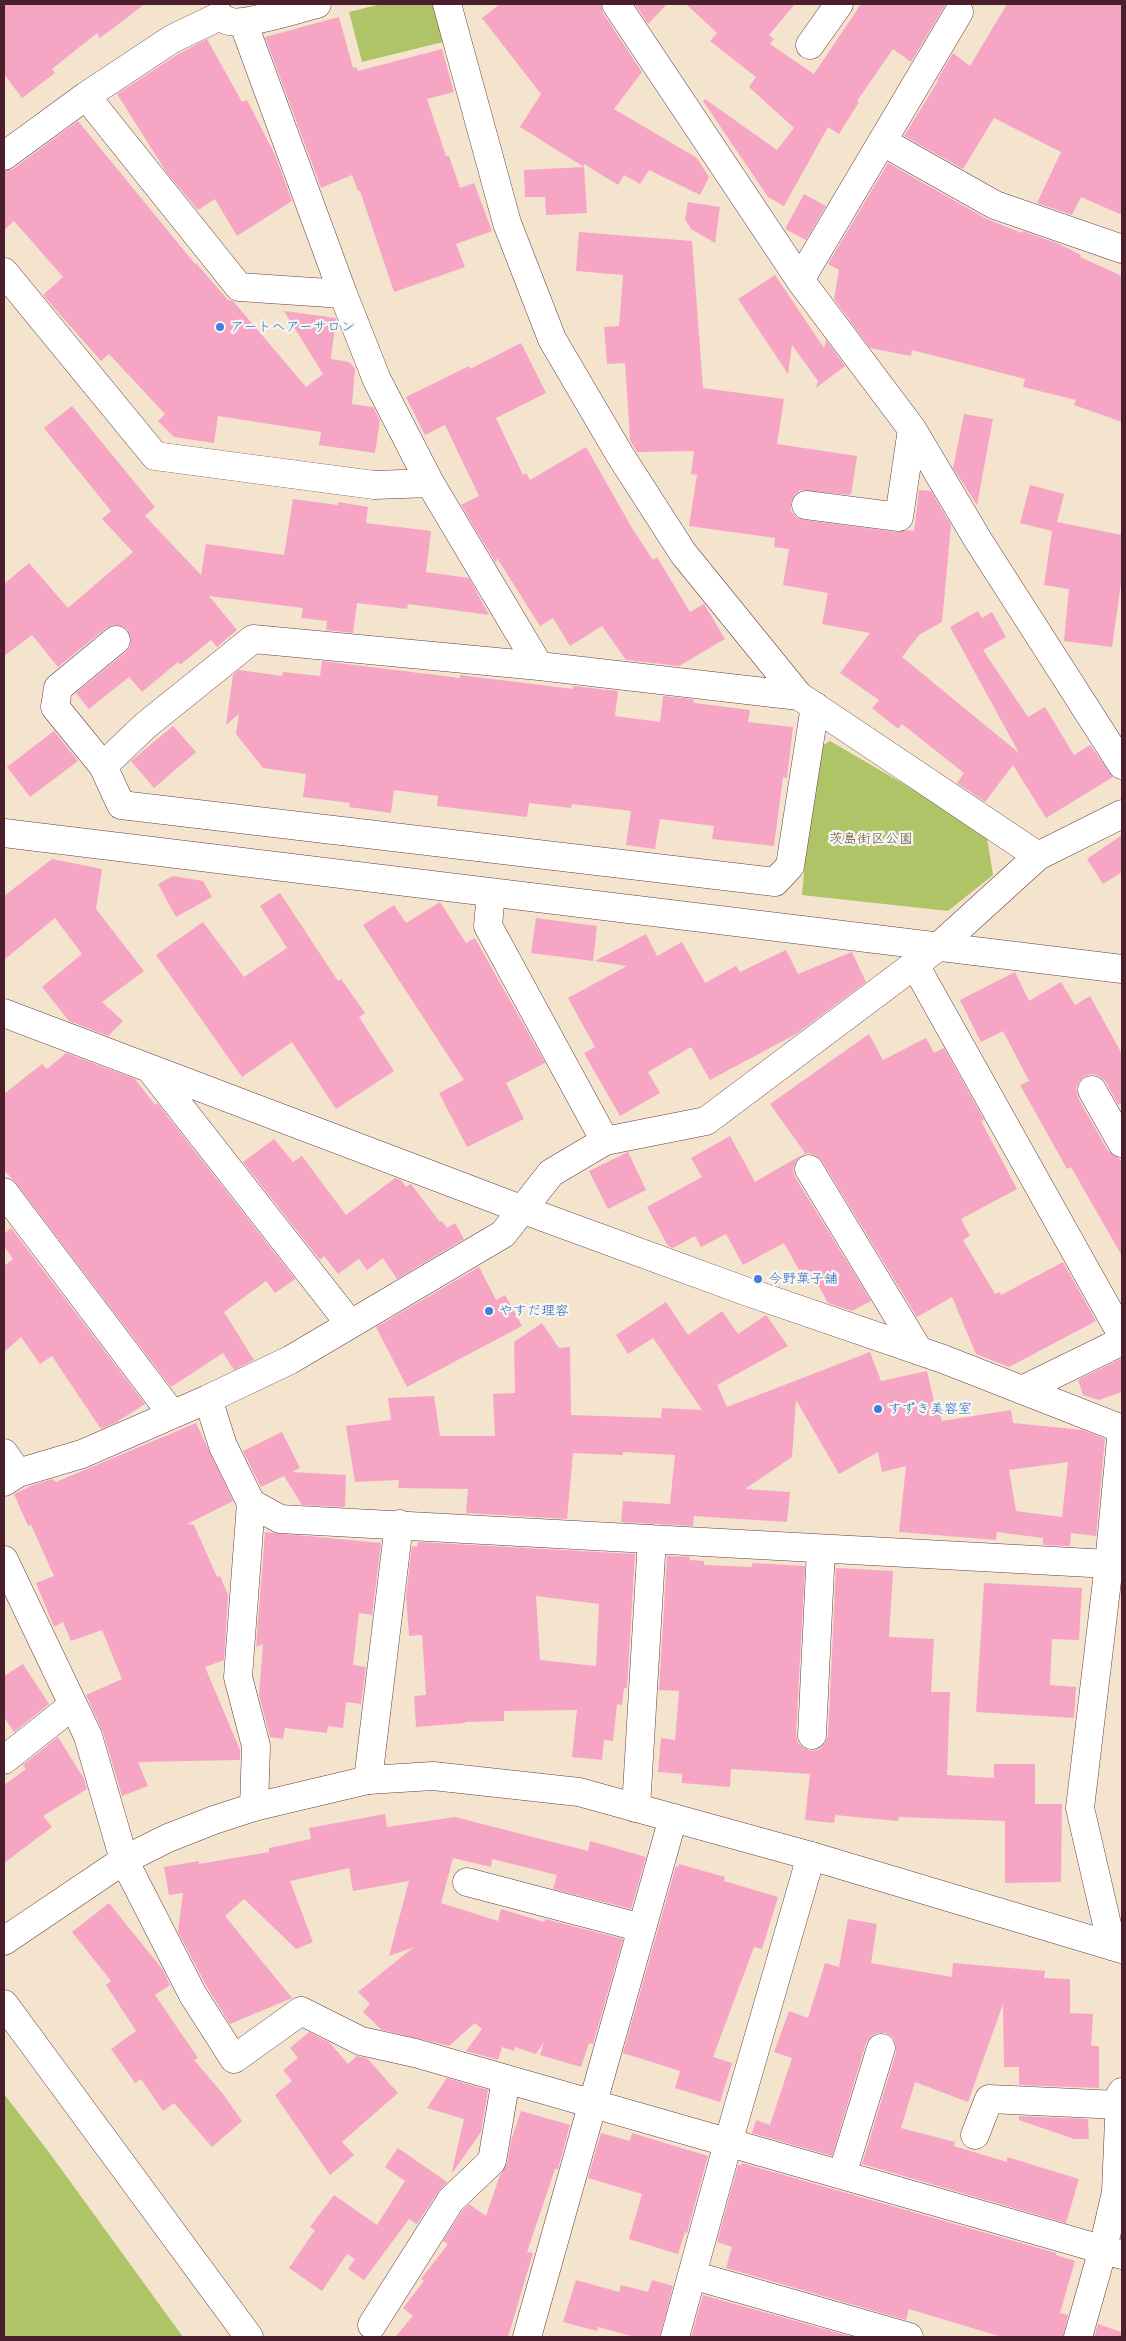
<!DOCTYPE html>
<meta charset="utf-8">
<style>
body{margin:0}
#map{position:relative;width:1126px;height:2341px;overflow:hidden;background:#f4e4ce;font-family:Sriracha,sans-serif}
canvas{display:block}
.frame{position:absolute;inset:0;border:5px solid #4a1f2b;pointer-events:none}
</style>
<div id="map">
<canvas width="1126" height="2341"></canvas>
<div class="frame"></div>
</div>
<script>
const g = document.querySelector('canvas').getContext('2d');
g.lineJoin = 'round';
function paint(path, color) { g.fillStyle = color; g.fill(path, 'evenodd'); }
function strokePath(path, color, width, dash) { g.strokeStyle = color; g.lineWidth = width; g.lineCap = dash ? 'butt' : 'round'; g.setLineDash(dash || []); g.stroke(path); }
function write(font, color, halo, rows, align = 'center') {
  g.font = font + ' Sriracha,"Klee One",sans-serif'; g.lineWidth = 4.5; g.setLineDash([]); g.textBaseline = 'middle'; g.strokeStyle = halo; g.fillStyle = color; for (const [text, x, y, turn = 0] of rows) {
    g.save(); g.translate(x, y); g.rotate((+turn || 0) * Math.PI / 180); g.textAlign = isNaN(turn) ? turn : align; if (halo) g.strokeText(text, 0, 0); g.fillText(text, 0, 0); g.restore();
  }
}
paint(new Path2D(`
 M 381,4 L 433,4 L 443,42 L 362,62 L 349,12 Z
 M 830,741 L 986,832 L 993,875 L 948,911 L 802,895 L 815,750 Z
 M 4,2094 L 48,2151 L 183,2337 L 4,2337 Z`), '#afc367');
paint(new Path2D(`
 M 4,4 L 145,4 L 100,38 L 97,33 L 52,69 L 55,73 L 22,98 L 4,74 Z
 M 500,4 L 601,4 L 603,13 L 642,72 L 614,109 L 697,158 L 709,177 L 700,195 L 649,170 L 640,184 L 624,175 L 618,185 L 584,164 L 584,167 L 520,127 L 541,94 L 482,18 Z
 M 635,4 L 667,4 L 648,24 Z
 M 686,4 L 795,4 L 769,35 L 774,39 L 770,44 L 814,74 L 861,4 L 946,4 L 911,62 L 893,49 L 857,101 L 859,102 L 839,134 L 828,127 L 784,206 L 768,197 L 703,101 L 705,99 L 777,150 L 794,128 L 749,87 L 756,77 L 710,41 L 717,33 Z
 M 1007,4 L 1122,4 L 1122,215 L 1081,197 L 1072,215 L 1037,203 L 1061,152 L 994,118 L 963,169 L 904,136 L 938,81 L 937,80 L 953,53 L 970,66 Z
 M 339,17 L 353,68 L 356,67 L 358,71 L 442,49 L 454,92 L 427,99 L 446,156 L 449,156 L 460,188 L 474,183 L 492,231 L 456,244 L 465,267 L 394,292 L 360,191 L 358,191 L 352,175 L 321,188 L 265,37 Z
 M 207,39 L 242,102 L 247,100 L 275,155 L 292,201 L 237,236 L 215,199 L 198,210 L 167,173 L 117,94 L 180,53 Z
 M 78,121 L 195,264 L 196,263 L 228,300 L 233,301 L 306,387 L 323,374 L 284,311 L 336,318 L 331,359 L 349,362 L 355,368 L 352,404 L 373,407 L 380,420 L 375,453 L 319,445 L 321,432 L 218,416 L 214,443 L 174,437 L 158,421 L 165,414 L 109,354 L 101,361 L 43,295 L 63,277 L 14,221 L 4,230 L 4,171 L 13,169 Z
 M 888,163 L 987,219 L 1022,233 L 1023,231 L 1059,244 L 1081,255 L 1080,257 L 1122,276 L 1122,422 L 1074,405 L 1076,400 L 1023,387 L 1025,379 L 912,350 L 911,356 L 870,348 L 834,299 L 839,270 L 828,264 Z
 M 584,167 L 587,213 L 546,215 L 545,197 L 525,197 L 524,170 Z
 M 804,194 L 826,206 L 806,240 L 785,229 Z
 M 688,202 L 720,207 L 715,243 L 691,229 L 685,219 Z
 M 579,232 L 692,241 L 703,388 L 784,399 L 777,444 L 857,456 L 851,495 L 800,490 L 794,495 L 791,503 L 791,511 L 796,517 L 804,520 L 897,532 L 907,530 L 914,531 L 919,490 L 931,491 L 951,525 L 942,622 L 919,635 L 902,657 L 1019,753 L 950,627 L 978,611 L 982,618 L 992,612 L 1006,637 L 983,650 L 1028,717 L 1045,707 L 1074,755 L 1090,745 L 1113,777 L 1046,818 L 1013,765 L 985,802 L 957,783 L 964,773 L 902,724 L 898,729 L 872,708 L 879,700 L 840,673 L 870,633 L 822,624 L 828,593 L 783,585 L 789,549 L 774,547 L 775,538 L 689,526 L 697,475 L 691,474 L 694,451 L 637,452 L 630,440 L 625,363 L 607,364 L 604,327 L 619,326 L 623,275 L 576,271 Z
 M 775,275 L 824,348 L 826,340 L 845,366 L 816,388 L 818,381 L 792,345 L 788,374 L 738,299 Z
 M 521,343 L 546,393 L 496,418 L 523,475 L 526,473 L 530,480 L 586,447 L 632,528 L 653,560 L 657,557 L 690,612 L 704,604 L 725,639 L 679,666 L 626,660 L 602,626 L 570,646 L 553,618 L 540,626 L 497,558 L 496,563 L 461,505 L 479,496 L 445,425 L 425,435 L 406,397 L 469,366 L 470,369 Z
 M 72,406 L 155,507 L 145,516 L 201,575 L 206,544 L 284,555 L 293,499 L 338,505 L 338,502 L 368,507 L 366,523 L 431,531 L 426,572 L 469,578 L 489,615 L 408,604 L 407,609 L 357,603 L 353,633 L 326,630 L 327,621 L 301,618 L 303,608 L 209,596 L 237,630 L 217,647 L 211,640 L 180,665 L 178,662 L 142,692 L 129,677 L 89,709 L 76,693 L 126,652 L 130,646 L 131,637 L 128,630 L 122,626 L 114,625 L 106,628 L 58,667 L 32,635 L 4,656 L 4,584 L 29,563 L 68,608 L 133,552 L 102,519 L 111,511 L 44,428 Z
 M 964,414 L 993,419 L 977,505 L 953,468 Z
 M 1030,485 L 1064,494 L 1057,522 L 1122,535 L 1122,576 L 1112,647 L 1064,641 L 1069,589 L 1044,585 L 1052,531 L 1020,523 Z
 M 322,661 L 460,678 L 460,675 L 573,689 L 573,686 L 618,691 L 615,716 L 660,722 L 663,696 L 692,699 L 695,703 L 750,710 L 748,722 L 793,727 L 787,778 L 783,777 L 774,846 L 712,839 L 714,826 L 660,819 L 655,849 L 626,845 L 631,811 L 572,804 L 571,808 L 529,803 L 527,817 L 437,806 L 438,796 L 394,790 L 391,813 L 349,807 L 350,803 L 303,797 L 306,774 L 263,768 L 236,734 L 239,714 L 226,725 L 233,675 L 239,670 L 282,676 L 283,672 L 320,676 Z
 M 173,726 L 196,752 L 154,788 L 131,761 Z
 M 54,731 L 78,761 L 30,797 L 7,767 Z
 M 1122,835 L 1122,872 L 1103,884 L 1087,859 Z
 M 52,859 L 102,869 L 96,909 L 144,971 L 102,1002 L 123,1021 L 108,1036 L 69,1021 L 42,987 L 82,954 L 55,918 L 4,960 L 4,896 Z
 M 173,876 L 203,881 L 212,897 L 176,917 L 158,884 Z
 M 280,893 L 338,981 L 341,979 L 365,1013 L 359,1017 L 394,1071 L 336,1109 L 292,1042 L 242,1077 L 156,955 L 203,922 L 244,977 L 287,948 L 260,906 Z
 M 440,902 L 466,943 L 475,938 L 545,1063 L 506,1083 L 524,1119 L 467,1147 L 439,1093 L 464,1080 L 363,925 L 394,905 L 406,923 Z
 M 536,918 L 597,926 L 593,961 L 531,953 Z
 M 646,934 L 657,956 L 682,942 L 705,983 L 736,966 L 740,972 L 786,950 L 798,974 L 852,952 L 866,982 L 796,1034 L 710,1080 L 691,1047 L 648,1072 L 660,1093 L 620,1116 L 584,1053 L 595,1047 L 568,998 L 627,966 L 595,961 Z
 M 1015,972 L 1029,1001 L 1061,982 L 1075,1005 L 1090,996 L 1122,1054 L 1122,1103 L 1118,1105 L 1106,1082 L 1099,1076 L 1092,1074 L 1084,1077 L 1079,1082 L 1076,1089 L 1078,1098 L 1108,1151 L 1119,1158 L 1122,1163 L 1122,1256 L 1071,1167 L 1067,1169 L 1020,1085 L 1029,1081 L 1003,1031 L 981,1042 L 960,1000 Z
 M 869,1034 L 883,1060 L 926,1038 L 934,1053 L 944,1048 L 984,1120 L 981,1121 L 1017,1189 L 961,1219 L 970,1236 L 963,1240 L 995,1294 L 1000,1292 L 1001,1295 L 1063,1262 L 1096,1321 L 1009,1367 L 976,1354 L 952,1297 L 917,1317 L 822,1161 L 817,1156 L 809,1153 L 801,1155 L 796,1161 L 793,1169 L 795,1177 L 871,1301 L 852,1311 L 828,1303 L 816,1281 L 808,1286 L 784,1243 L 743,1265 L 726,1234 L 701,1247 L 695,1236 L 673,1248 L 668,1246 L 647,1207 L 702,1177 L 691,1158 L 730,1136 L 755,1182 L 805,1153 L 770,1104 Z
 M 66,1053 L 135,1079 L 155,1105 L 157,1103 L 295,1279 L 275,1293 L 266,1281 L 224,1312 L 254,1360 L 234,1370 L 223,1353 L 171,1387 L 16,1183 L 4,1170 L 4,1094 L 42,1064 L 47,1069 Z
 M 274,1139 L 293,1162 L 302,1156 L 346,1215 L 395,1178 L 401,1180 L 406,1187 L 411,1184 L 440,1222 L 442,1221 L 447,1228 L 455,1223 L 464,1239 L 397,1279 L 383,1258 L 367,1270 L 359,1259 L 338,1274 L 324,1256 L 320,1260 L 243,1162 Z
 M 628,1152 L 646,1190 L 608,1209 L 589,1171 Z
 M 11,1228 L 145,1404 L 115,1423 L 101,1429 L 52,1356 L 40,1364 L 21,1337 L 4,1352 L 4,1266 L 13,1259 L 4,1246 L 4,1234 Z
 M 479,1267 L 496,1300 L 505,1295 L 522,1326 L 407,1387 L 376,1327 Z
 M 666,1302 L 688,1335 L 722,1311 L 738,1334 L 766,1315 L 788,1346 L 717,1385 L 727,1407 L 870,1352 L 881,1381 L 927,1371 L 935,1406 L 937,1405 L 942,1421 L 1011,1410 L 1013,1423 L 1083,1430 L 1105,1439 L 1096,1536 L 1071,1533 L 1070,1546 L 1043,1545 L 1043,1538 L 997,1532 L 996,1540 L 899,1532 L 906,1466 L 882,1472 L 878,1452 L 839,1474 L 796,1400 L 792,1457 L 745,1489 L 790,1492 L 787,1522 L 694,1516 L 693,1526 L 621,1522 L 623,1501 L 670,1504 L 675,1455 L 623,1452 L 623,1455 L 573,1453 L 567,1519 L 466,1513 L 468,1489 L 398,1488 L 399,1480 L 355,1482 L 346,1426 L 391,1420 L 388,1398 L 434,1396 L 440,1436 L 495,1436 L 493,1394 L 515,1393 L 514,1342 L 542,1323 L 559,1348 L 570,1347 L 571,1415 L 661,1418 L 662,1408 L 702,1410 L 653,1338 L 628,1354 L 616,1335 ZM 1068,1462 L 1062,1517 L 1016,1511 L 1009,1470 Z
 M 1122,1358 L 1122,1392 L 1099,1400 L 1083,1395 L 1078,1380 Z
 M 196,1423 L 233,1501 L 187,1524 L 194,1525 L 217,1577 L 220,1576 L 228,1595 L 224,1660 L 205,1667 L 240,1750 L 240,1760 L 138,1762 L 148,1786 L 122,1796 L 103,1732 L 86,1695 L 122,1679 L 102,1630 L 71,1641 L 63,1622 L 54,1627 L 36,1583 L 54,1576 L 31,1525 L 28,1526 L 14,1494 L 33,1485 L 52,1479 L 56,1482 Z
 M 282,1432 L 300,1468 L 292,1472 L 346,1475 L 345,1507 L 302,1505 L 284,1476 L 261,1487 L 243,1451 Z
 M 265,1532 L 381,1543 L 372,1615 L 359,1613 L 353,1665 L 366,1667 L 361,1704 L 346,1702 L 343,1728 L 328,1726 L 327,1733 L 285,1728 L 283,1739 L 270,1737 L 259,1695 L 263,1644 L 256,1647 Z
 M 418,1542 L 635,1554 L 627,1688 L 624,1688 L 622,1705 L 617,1704 L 613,1741 L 604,1740 L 602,1760 L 572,1757 L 577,1710 L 504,1711 L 504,1721 L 465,1722 L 465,1723 L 416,1727 L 414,1696 L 426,1695 L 422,1635 L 409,1636 L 406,1596 L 412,1546 L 417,1547 ZM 536,1596 L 599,1604 L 596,1666 L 540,1660 Z
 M 667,1556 L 690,1557 L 690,1560 L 704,1561 L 704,1565 L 752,1567 L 752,1563 L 805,1566 L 796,1734 L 798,1743 L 804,1748 L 811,1751 L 820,1749 L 825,1743 L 828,1736 L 836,1568 L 893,1571 L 889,1637 L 934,1639 L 931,1692 L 950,1692 L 947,1775 L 994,1778 L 994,1764 L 1035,1764 L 1035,1804 L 1062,1804 L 1061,1882 L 1005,1883 L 1005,1821 L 899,1817 L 898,1821 L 835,1815 L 834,1823 L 805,1820 L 810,1774 L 731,1769 L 730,1787 L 682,1783 L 682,1774 L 658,1772 L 661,1738 L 675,1740 L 679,1691 L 659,1690 Z
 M 984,1583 L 1082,1588 L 1079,1640 L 1052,1639 L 1050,1685 L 1076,1687 L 1074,1718 L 976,1712 Z
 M 23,1664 L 49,1704 L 14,1732 L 4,1717 L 4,1676 Z
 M 58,1737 L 84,1779 L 87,1789 L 43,1816 L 52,1827 L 4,1863 L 4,1785 L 26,1769 L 23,1765 Z
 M 385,1814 L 387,1827 L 455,1817 L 588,1851 L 590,1841 L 646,1857 L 631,1909 L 553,1889 L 557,1875 L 492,1859 L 491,1867 L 453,1858 L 441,1903 L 498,1921 L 501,1909 L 544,1922 L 545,1919 L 623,1939 L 593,2044 L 589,2043 L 581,2067 L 540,2055 L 544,2042 L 536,2054 L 515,2047 L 514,2051 L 502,2047 L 498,2060 L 466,2051 L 482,2029 L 475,2023 L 449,2046 L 382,2030 L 363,2012 L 370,2004 L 358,1992 L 414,1947 L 389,1956 L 409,1881 L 353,1891 L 349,1868 L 290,1881 L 313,1942 L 296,1949 L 244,1899 L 225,1916 L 292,1998 L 230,2024 L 207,1987 L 178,1932 L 183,1893 L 169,1895 L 164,1867 L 199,1861 L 199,1864 L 269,1852 L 269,1848 L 311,1839 L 309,1828 Z
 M 679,1864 L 725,1877 L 724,1881 L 778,1897 L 762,1949 L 754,1947 L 713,2057 L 732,2063 L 720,2102 L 675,2088 L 680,2071 L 623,2053 L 676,1866 L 678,1867 Z
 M 109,1903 L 163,1970 L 170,1985 L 155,1995 L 198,2058 L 194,2060 L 223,2094 L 242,2121 L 212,2147 L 174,2103 L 163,2111 L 141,2079 L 135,2083 L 111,2049 L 136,2031 L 106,1985 L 111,1981 L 72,1932 Z
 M 848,1919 L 877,1924 L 871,1963 L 952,1977 L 953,1963 L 1045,1971 L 1044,1978 L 1070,1979 L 1070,2013 L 1093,2014 L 1091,2046 L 1099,2046 L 1099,2088 L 1019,2085 L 1019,2067 L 1004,2067 L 1003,2004 L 968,2102 L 915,2082 L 901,2128 L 955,2142 L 954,2146 L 1007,2162 L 1007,2157 L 1079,2179 L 1066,2223 L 862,2164 L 896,2053 L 896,2045 L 893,2038 L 885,2033 L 877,2033 L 871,2036 L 866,2043 L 832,2156 L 752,2133 L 756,2120 L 770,2125 L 792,2058 L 774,2052 L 789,2011 L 808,2018 L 825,1963 L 839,1967 Z
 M 309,2032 L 330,2043 L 348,2064 L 357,2056 L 367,2058 L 398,2093 L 342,2142 L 354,2155 L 330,2175 L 275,2095 L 292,2081 L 283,2070 L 298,2058 L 290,2048 Z
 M 447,2078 L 488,2090 L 481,2132 L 453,2172 L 452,2171 L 464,2119 L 427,2108 Z
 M 521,2111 L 570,2125 L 558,2169 L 555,2169 L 527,2252 L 533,2253 L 508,2337 L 395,2337 L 413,2316 L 403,2308 L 424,2281 L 421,2279 L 448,2244 L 443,2241 L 463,2210 L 469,2204 L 486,2216 L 500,2175 L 507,2164 L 511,2141 Z
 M 1019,2116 L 1088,2119 L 1089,2139 L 1074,2139 L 1019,2120 Z
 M 601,2133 L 630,2141 L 632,2133 L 708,2156 L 687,2233 L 685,2232 L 678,2254 L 629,2239 L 642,2194 L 588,2178 Z
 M 398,2148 L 447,2182 L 438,2192 L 417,2224 L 409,2219 L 364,2280 L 348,2269 L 355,2259 L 347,2254 L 322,2291 L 289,2268 L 315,2230 L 310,2227 L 334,2195 L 377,2225 L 405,2181 L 385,2167 Z
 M 742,2163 L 1056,2253 L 1056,2255 L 1075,2261 L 1060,2313 L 1068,2315 L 1063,2337 L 1002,2337 L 909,2309 L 906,2320 L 726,2268 L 732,2247 L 717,2242 L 738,2165 L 741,2165 Z
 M 576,2280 L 619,2292 L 621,2285 L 648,2292 L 652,2280 L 673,2286 L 660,2337 L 635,2337 L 598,2327 L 597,2331 L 563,2322 Z
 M 703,2295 L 717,2299 L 853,2337 L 691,2337 Z
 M 1098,2324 L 1121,2332 L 1121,2337 L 1094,2337 Z`), '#f6a5c5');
const minor = new Path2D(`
 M 447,4 L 507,223 L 552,339 L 620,455 L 683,553 L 799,696 L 1038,856
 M 616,4 L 800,280 L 912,429 L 978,540 L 1122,765
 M 226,20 C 240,28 299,8 317,4
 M 243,22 L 343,294
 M 810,45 L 839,4
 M 86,96 L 172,39 L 220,16
 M 883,142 L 995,205 L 1122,249
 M 4,156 L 86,96 L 239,287 L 343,294 L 377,380 L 430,483 L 539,666
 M 4,272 L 155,456 L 374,485 L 430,483
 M 800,280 L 959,12
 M 806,505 L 899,517 L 912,429
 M 116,640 L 58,688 L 55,707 L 103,766 L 146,725 L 253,639 L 539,666 L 799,696
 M 103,766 L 121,805 L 775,882 L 790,866 L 815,706
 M 491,893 L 488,926 L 605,1141
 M 915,965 L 1122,1335
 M 4,1013 L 521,1209 L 745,1291 L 943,1359 L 1122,1429
 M 151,1070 L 350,1324
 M 1092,1090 L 1122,1143
 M 809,1169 L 919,1351
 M 4,1192 L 172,1414
 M 1022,1390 L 1122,1341
 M 208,1399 L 223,1446 L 251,1503 L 280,1519 L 1109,1564
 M 4,1453 L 18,1473
 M 4,1482 L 18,1473 L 82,1454 L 208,1399 L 290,1360 L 503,1234 L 551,1173 L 605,1141 L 706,1121 L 938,947 L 1038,856 L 1122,814
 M 251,1503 L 238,1677 L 256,1746 L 254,1807
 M 4,1560 L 88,1736 L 124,1860 L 193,1995 L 234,2059 L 301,2011 L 361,2041 L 415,2053 L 1122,2255
 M 812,1735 L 821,1549
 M 4,1760 L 73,1705
 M 368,1780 L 399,1524
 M 636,1808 L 652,1539
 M 467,1882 L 642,1928
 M 1112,1946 L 1080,1808 L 1109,1564 L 1122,1429
 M 975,2135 L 989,2099 L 1119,2105
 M 842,2175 L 881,2048
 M 692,2275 L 909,2337
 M 372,2325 L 451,2200 L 492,2161 L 506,2079
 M 527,2337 L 673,1818
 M 675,2337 L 728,2143 L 811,1856
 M 1078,2337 L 1103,2249 L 1116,2192 L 1120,2095 L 1122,2092`);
const tertiary = new Path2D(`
 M 4,833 L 1122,969
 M 4,1941 L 124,1860 L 168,1838 L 214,1820 L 254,1807 L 368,1780 L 433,1776 L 579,1792 L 811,1856 L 1122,1949
 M 4,2004 L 249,2337`);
strokePath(minor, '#643d43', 29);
strokePath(tertiary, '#643d43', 29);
strokePath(minor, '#fff', 28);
strokePath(tertiary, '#fff', 28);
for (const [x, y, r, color] of [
 [220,327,5,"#3f7fe0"],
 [758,1279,5,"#3f7fe0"],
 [489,1311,5,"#3f7fe0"],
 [878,1409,5,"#3f7fe0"]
]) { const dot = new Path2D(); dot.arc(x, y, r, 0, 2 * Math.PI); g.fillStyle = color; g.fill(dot); strokePath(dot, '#f6f6f2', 2); }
write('14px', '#366cbe', '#f6f6f2', [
 ["アートヘアーサロン",230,327],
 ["今野菓子舗",768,1279],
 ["やすだ理容",499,1311],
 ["すずき美容室",888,1409]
], 'left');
write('14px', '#68503d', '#f6f6f2', [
 ["茨島街区公園",871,839]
]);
</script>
